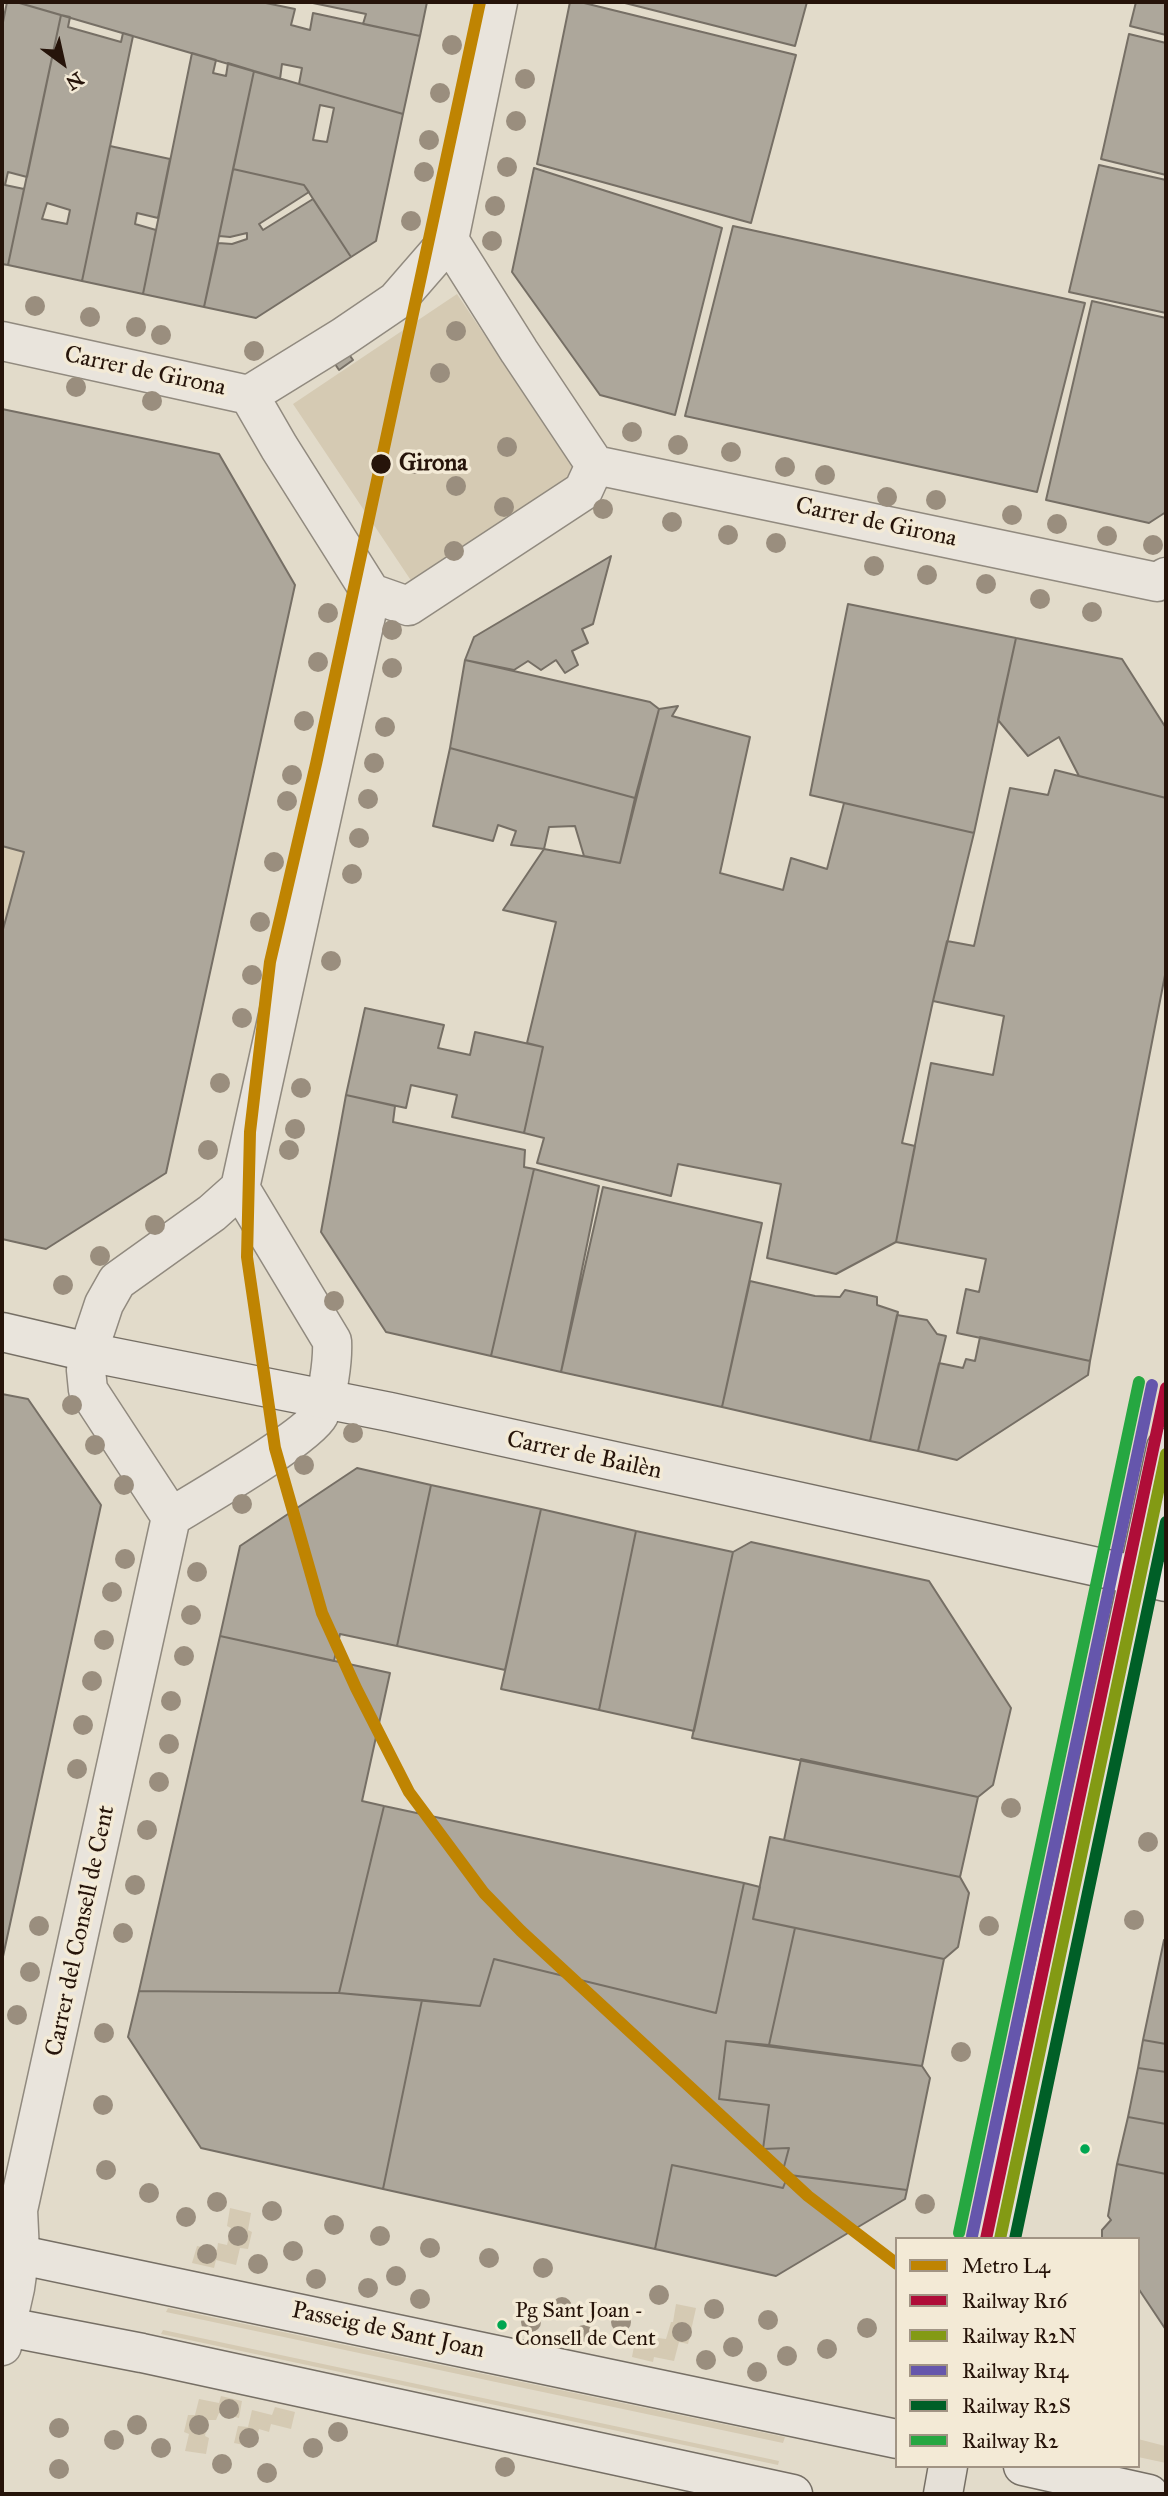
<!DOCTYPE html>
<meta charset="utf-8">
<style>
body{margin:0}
#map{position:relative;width:1168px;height:2496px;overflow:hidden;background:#e2dbca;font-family:"IM FELL Great Primer",serif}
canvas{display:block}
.frame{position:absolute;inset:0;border:4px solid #26140a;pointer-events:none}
.legend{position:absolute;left:895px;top:2237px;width:245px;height:231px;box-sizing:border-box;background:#f3ead6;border:2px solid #a19484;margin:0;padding:9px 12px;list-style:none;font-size:21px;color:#26140a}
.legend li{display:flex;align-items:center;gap:14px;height:35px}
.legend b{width:35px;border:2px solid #a19484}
.north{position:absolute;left:28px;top:28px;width:70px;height:70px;-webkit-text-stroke:5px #f3ead6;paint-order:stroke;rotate:147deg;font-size:19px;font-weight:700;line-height:28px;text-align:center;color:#26140a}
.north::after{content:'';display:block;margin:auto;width:24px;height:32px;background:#26140a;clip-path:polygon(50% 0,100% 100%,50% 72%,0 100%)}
</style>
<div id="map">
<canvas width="1168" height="2496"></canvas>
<div class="frame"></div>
<ul class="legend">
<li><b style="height:9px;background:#bf8402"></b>Metro L4</li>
<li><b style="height:9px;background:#af0d38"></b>Railway R16</li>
<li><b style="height:9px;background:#839a14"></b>Railway R2N</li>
<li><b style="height:9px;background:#6556ac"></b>Railway R14</li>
<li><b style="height:9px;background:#005f27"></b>Railway R2S</li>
<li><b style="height:9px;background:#26a741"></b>Railway R2</li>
</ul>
<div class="north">N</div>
</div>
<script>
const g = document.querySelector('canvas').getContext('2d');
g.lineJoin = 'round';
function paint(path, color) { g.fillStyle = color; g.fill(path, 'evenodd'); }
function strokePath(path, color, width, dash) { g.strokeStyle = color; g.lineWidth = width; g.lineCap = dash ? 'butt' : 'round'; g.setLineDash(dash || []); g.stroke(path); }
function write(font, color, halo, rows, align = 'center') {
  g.font = font + ' "IM FELL Great Primer",serif'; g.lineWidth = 7; g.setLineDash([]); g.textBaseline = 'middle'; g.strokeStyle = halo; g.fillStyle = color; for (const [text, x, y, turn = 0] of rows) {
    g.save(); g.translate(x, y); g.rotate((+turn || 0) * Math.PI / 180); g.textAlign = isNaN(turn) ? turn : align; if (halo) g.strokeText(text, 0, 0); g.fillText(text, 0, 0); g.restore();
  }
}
paint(new Path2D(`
 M 457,294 L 577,473 L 412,582 L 293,404 Z
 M 2,846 L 24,852 L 2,933 Z
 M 230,2208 L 251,2213 L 248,2230 L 252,2232 L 248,2249 L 240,2248 L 236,2265 L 216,2260 L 214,2268 L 192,2263 L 197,2246 L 217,2250 L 218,2243 L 227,2245 L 231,2228 L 227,2226 Z
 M 676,2304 L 696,2308 L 688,2344 L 679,2342 L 674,2361 L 654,2357 L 653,2362 L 632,2357 L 635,2341 L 656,2345 L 658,2338 L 666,2339 L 671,2322 L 673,2322 Z
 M 168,2308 L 785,2437 L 783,2443 L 166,2312 Z
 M 163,2330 L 779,2461 L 778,2465 L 161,2334 Z
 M 221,2396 L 242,2401 L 239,2418 L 219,2413 L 216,2420 L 208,2420 L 205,2436 L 209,2438 L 206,2454 L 185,2451 L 189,2434 L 184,2432 L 188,2415 L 195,2415 L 199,2399 L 219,2403 Z
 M 275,2407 L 295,2412 L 291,2429 L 271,2424 L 269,2432 L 259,2429 L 254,2447 L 234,2443 L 238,2426 L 248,2427 L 252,2410 L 272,2415 Z
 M 1138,2439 L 1165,2446 L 1166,2441 L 1166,2463 L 1138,2457 Z`), '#d5cab3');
const building = new Path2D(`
 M 7,2 L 16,2 L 61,15 L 27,177 L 8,172 L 5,185 L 24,189 L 8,265 L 2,264 L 2,27 Z
 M 16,2 L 261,2 L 295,9 L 291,25 L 310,30 L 313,13 L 420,36 L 403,114 L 299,84 L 302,68 L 282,64 L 280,79 Z
 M 308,2 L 427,2 L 420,36 L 363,24 L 366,14 Z
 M 570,2 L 580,2 L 796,55 L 751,223 L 537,164 Z
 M 621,2 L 807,2 L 795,46 Z
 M 1136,2 L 1166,2 L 1166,35 L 1130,26 Z
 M 61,15 L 70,17 L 68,27 L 121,42 L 123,33 L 133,36 L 82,281 L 8,265 ZM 47,203 L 70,210 L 67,224 L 42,219 Z
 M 1129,34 L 1166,43 L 1166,175 L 1101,159 Z
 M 192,53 L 216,60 L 213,73 L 226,76 L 228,63 L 254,71 L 204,307 L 143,294 Z
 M 254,71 L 403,114 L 376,241 L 351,257 L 304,185 L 233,169 ZM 320,105 L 334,108 L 327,142 L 313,140 Z
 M 110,146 L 170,159 L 158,218 L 137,213 L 135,224 L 156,230 L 143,294 L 82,281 Z
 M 1099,165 L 1166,180 L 1166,313 L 1069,292 Z
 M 534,168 L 722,228 L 675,415 L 600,395 L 512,272 Z
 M 233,169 L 304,185 L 309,192 L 259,224 L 263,230 L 313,199 L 351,257 L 256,318 L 204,307 L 218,243 L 232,244 L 247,239 L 247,233 L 230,237 L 219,236 Z
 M 733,226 L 1085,303 L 1037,492 L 685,416 Z
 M 1092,301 L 1166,318 L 1166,512 L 1149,523 L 1046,500 Z
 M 343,346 L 353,360 L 339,370 L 329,355 Z
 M 2,409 L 219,454 L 295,585 L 166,1173 L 46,1249 L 2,1239 L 2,933 L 24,852 L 2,846 Z
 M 611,556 L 593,624 L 582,629 L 588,643 L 572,651 L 578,665 L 565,673 L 556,660 L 541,670 L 528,661 L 514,670 L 465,660 L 474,637 Z
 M 848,604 L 1016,638 L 974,833 L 810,795 Z
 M 1016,638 L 1122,659 L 1166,728 L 1166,798 L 1079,776 L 1059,737 L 1028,756 L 998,720 Z
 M 465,660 L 650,702 L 659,709 L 635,798 L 450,748 Z
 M 678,706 L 672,716 L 750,737 L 720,873 L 783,890 L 791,858 L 827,869 L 844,803 L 974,833 L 933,1001 L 902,1143 L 915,1146 L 896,1242 L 836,1274 L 767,1258 L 781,1184 L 678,1164 L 671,1196 L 537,1163 L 544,1138 L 524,1133 L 543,1047 L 527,1043 L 556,922 L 503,910 L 544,849 L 620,863 L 659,709 Z
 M 450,748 L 635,798 L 620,863 L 584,856 L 575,826 L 549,827 L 544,849 L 511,845 L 516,831 L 498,825 L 493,841 L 433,826 Z
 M 1055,770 L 1166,798 L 1166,970 L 1090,1361 L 957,1333 L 966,1289 L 979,1292 L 986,1259 L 896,1242 L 931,1063 L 993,1075 L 1004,1016 L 933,1001 L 947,941 L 974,946 L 1010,788 L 1048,795 Z
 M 365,1008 L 444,1025 L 438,1048 L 470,1055 L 475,1032 L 543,1047 L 524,1133 L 452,1117 L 457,1095 L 411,1085 L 406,1108 L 346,1095 Z
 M 346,1095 L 395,1106 L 393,1122 L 525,1150 L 524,1167 L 534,1169 L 491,1356 L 386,1332 L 321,1232 Z
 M 534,1169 L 599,1186 L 561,1372 L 491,1356 Z
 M 603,1187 L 762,1223 L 722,1407 L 561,1372 Z
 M 750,1281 L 815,1296 L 840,1297 L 845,1290 L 877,1297 L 877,1305 L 898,1312 L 870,1441 L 722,1407 Z
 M 897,1315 L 927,1320 L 937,1334 L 946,1336 L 918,1451 L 870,1441 Z
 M 980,1337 L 1090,1361 L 1088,1375 L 957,1460 L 918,1451 L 939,1363 L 963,1368 L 966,1359 L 975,1361 Z
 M 2,1394 L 28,1399 L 101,1505 L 2,1961 Z
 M 357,1468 L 431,1485 L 397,1646 L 340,1634 L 334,1661 L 220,1636 L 240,1546 Z
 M 431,1485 L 541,1509 L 505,1670 L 397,1646 Z
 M 541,1509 L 636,1531 L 599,1710 L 501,1689 Z
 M 636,1531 L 733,1552 L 694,1731 L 599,1710 Z
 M 751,1542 L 929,1581 L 1011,1708 L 993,1785 L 978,1797 L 692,1738 L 733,1552 Z
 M 220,1636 L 390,1673 L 362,1801 L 384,1806 L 339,1993 L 139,1991 Z
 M 801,1759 L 978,1797 L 960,1877 L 784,1840 Z
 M 384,1806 L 744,1883 L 716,2013 L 494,1959 L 480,2006 L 339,1993 Z
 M 770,1837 L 960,1877 L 969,1893 L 958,1947 L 944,1959 L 753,1919 Z
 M 744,1883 L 760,1887 L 753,1919 L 795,1928 L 769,2045 L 726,2041 L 719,2099 L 769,2105 L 763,2149 L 789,2148 L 782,2174 L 788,2175 L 783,2188 L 672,2165 L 655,2249 L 383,2189 L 422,2000 L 480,2006 L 494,1959 L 716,2013 Z
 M 795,1928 L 944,1959 L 922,2066 L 769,2045 Z
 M 1164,1940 L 1166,1941 L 1166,2044 L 1143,2040 Z
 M 139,1991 L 339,1993 L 422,2000 L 383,2189 L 201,2148 L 128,2037 Z
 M 1143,2040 L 1166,2044 L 1166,2072 L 1138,2068 Z
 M 726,2041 L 922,2066 L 930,2078 L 907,2190 L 782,2174 L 789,2148 L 763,2149 L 769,2105 L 719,2099 Z
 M 1138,2068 L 1166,2072 L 1166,2124 L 1128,2117 Z
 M 1128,2117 L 1166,2124 L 1166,2174 L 1117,2164 Z
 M 1117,2164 L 1166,2174 L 1166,2330 L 1138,2288 L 1138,2239 L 1102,2238 L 1102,2230 L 1111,2220 L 1108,2216 Z
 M 672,2165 L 783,2188 L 788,2175 L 907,2190 L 905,2199 L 776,2276 L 655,2249 Z`);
paint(building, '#ada79b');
strokePath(building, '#766f65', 2);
const street = new Path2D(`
 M 449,240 L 519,351 L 595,465 L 1157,582 L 1166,577
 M 2,341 L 249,395 L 279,447 L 371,593 L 240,1188 L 212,1213 L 117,1281 L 104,1304 L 88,1352 L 86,1370 L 88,1390 L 171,1517 L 18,2210 L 20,2253 L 15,2288 L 2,2346
 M 249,395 L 343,337 L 396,301 L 449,240 L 498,2
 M 371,593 L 408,606 L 583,491 L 595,465
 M 171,1517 C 197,1501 308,1437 319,1415 C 328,1398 333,1360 332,1341 L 240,1188`);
const secondary = new Path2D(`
 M 2,1332 L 88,1352 L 390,1412 L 1166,1582
 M 2,2251 L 897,2439
 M 2,2326 L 142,2353 L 793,2494
 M 1023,2466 L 1149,2494`);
const primary = new Path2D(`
 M 996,2239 L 1166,1448
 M 943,2494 L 948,2466`);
strokePath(street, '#918a7f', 41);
strokePath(secondary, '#766f65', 41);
strokePath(primary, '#766f65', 41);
strokePath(street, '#e9e4dc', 38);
strokePath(secondary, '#e9e4dc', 38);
strokePath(primary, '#e5e0d7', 38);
strokePath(new Path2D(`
 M 986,2239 L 1166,1388`), '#af0d38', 12);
strokePath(new Path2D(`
 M 1000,2239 L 1166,1454`), '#839a14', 12);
strokePath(new Path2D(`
 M 972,2236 L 1152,1385`), '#6556ac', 12);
strokePath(new Path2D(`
 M 1015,2239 L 1166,1522`), '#005f27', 12);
strokePath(new Path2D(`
 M 959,2233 L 1139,1382`), '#26a741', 12);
strokePath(new Path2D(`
 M 480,2 L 316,764 L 270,962 L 250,1132 L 247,1257 L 275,1448 L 322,1613 L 356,1688 L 409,1792 L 484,1893 L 521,1931 L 808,2196 L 897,2264`), '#bf8402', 12);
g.fillStyle = '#9a8e7e';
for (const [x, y] of [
 [452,45],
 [525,79],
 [440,93],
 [516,121],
 [429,140],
 [507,167],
 [424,172],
 [495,206],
 [411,221],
 [492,241],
 [35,306],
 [90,317],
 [136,327],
 [456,331],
 [161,335],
 [254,351],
 [440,373],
 [76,387],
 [152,401],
 [632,432],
 [678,445],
 [507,447],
 [731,452],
 [415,464],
 [785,467],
 [825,475],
 [456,486],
 [887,497],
 [936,500],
 [504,507],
 [603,509],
 [1012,515],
 [672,522],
 [1057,524],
 [728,535],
 [1107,536],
 [776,543],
 [1153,545],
 [454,551],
 [874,566],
 [927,575],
 [986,584],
 [1040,599],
 [1092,612],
 [328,613],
 [392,630],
 [318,662],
 [392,668],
 [304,721],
 [385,727],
 [374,763],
 [292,775],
 [368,799],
 [287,801],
 [359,838],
 [274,862],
 [352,874],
 [260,922],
 [331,961],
 [252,975],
 [242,1018],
 [220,1083],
 [301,1088],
 [295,1129],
 [208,1150],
 [289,1150],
 [155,1225],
 [100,1256],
 [63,1285],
 [334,1301],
 [72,1405],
 [353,1433],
 [95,1445],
 [304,1465],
 [124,1485],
 [242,1504],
 [125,1559],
 [197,1572],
 [112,1592],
 [191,1615],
 [104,1640],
 [184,1656],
 [92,1681],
 [171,1701],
 [83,1725],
 [169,1744],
 [77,1769],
 [159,1782],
 [1011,1808],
 [147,1830],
 [1148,1842],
 [135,1885],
 [1134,1920],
 [39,1926],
 [989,1926],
 [123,1933],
 [30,1972],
 [17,2015],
 [104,2033],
 [961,2052],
 [103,2105],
 [106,2170],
 [149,2193],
 [217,2202],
 [925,2204],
 [272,2211],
 [186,2217],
 [334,2225],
 [238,2236],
 [380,2236],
 [430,2248],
 [293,2251],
 [207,2254],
 [489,2258],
 [258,2264],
 [543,2268],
 [396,2276],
 [316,2279],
 [368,2288],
 [659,2295],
 [420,2299],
 [562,2307],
 [714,2309],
 [768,2320],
 [531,2322],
 [621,2322],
 [867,2328],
 [682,2332],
 [584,2335],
 [733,2347],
 [827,2349],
 [787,2356],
 [706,2360],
 [757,2372],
 [229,2409],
 [137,2425],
 [199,2425],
 [59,2428],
 [338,2432],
 [249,2438],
 [114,2440],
 [161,2448],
 [313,2448],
 [222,2464],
 [505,2467],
 [59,2469],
 [267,2473]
]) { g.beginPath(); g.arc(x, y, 10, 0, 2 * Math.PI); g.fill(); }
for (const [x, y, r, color] of [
 [381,464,11,"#26140a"],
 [1085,2149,6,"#00a651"],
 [502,2325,6,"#00a651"]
]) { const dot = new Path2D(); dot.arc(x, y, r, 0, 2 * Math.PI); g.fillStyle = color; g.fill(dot); strokePath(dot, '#f3ead6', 2.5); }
write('22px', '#26140a', '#f3ead6', [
 ["Pg Sant Joan -",515,2312],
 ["Consell de Cent",515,2340]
], 'left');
write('24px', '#26140a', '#f3ead6', [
 ["Carrer de Girona",145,372,12],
 ["Carrer de Girona",876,523,12],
 ["Carrer de Bailèn",584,1456,12],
 ["Carrer del Consell de Cent",81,1931,-78],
 ["Passeig de Sant Joan",388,2331,12]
]);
write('bold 24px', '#26140a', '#f3ead6', [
 ["Girona",399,464]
], 'left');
</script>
